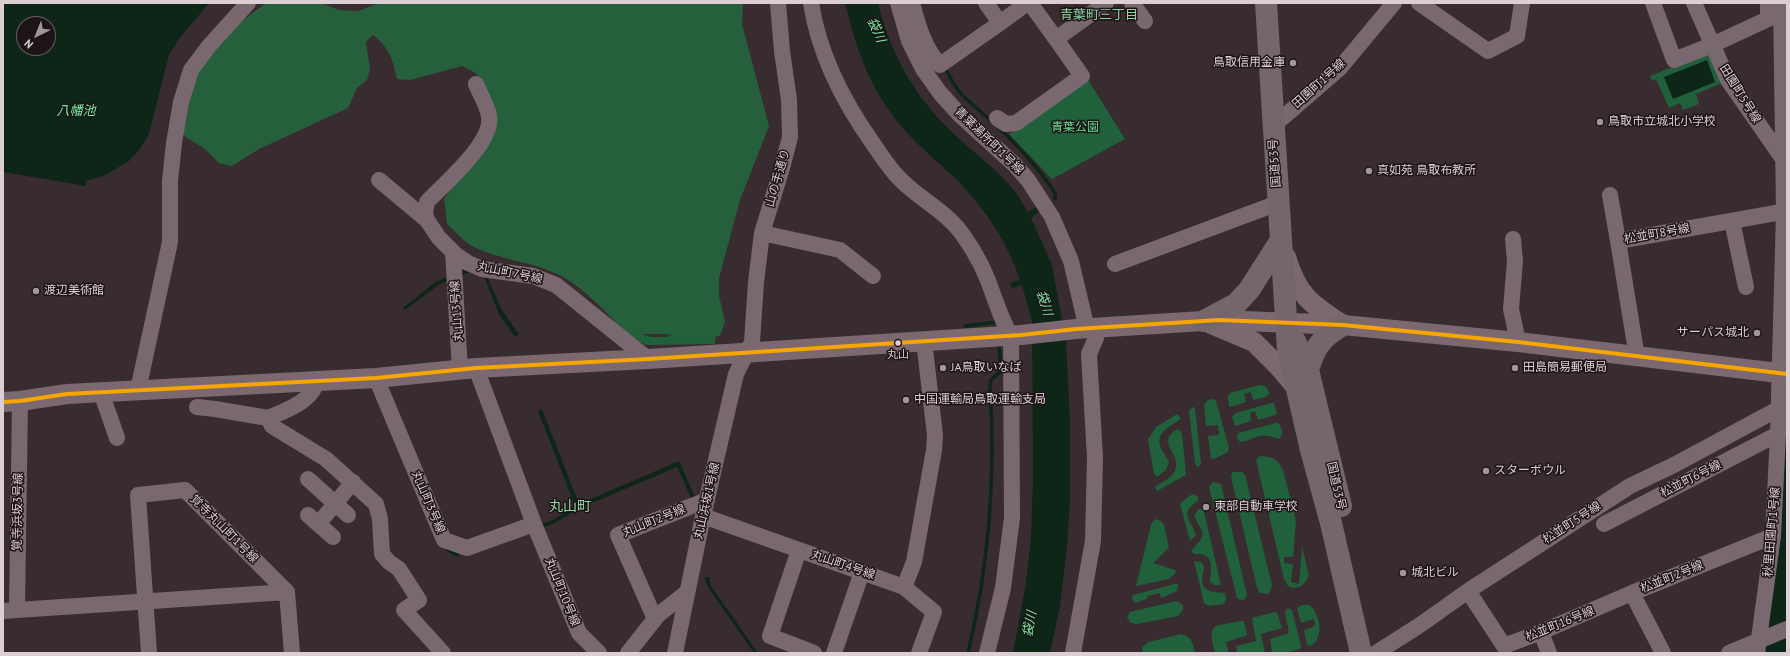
<!DOCTYPE html>
<meta charset="utf-8">
<style>
body{margin:0}
#map{position:relative;width:1790px;height:656px;overflow:hidden;background:#382c31;font-family:"PT Sans",sans-serif}
canvas{display:block}
.frame{position:absolute;inset:0;border:4px solid #dccfd4;pointer-events:none}
.north{position:absolute;left:16px;top:16px;width:40px;height:40px;box-sizing:border-box;background:#1d1417;border:1px solid #695f63;border-radius:50%;rotate:223deg;font-size:11px;font-weight:700;line-height:16px;text-align:center;color:#dccfd4}
.north::after{content:'';display:block;margin:auto;width:14px;height:18px;background:#a3969b;clip-path:polygon(50% 0,100% 100%,50% 72%,0 100%)}
</style>
<div id="map">
<canvas width="1790" height="656"></canvas>
<div class="frame"></div>
<div class="north">N</div>
</div>
<script>
const g = document.querySelector('canvas').getContext('2d');
g.lineJoin = 'round';
function paint(path, color) { g.fillStyle = color; g.fill(path, 'evenodd'); }
function strokePath(path, color, width, dash) { g.strokeStyle = color; g.lineWidth = width; g.lineCap = dash ? 'butt' : 'round'; g.setLineDash(dash || []); g.stroke(path); }
function write(font, color, halo, rows, align = 'center') {
  g.font = font + ' "PT Sans","Noto Sans JP",sans-serif'; g.lineWidth = 3; g.setLineDash([]); g.textBaseline = 'middle'; g.strokeStyle = halo; g.fillStyle = color; for (const [text, x, y, turn = 0] of rows) {
    g.save(); g.translate(x, y); g.rotate((+turn || 0) * Math.PI / 180); g.textAlign = isNaN(turn) ? turn : align; if (halo) g.strokeText(text, 0, 0); g.fillText(text, 0, 0); g.restore();
  }
}
paint(new Path2D(`
 M 1710,52 L 1722,83 L 1696,94 L 1699,104 L 1683,110 L 1680,103 L 1669,108 L 1656,79 L 1652,81 L 1650,76 Z
 M 1087,78 L 1125,139 L 1052,179 L 1009,134 Z
 M 623,331 L 633,331 L 651,337 L 666,337 L 681,332 L 716,331 L 715,344 L 645,345 Z
 M 1260,385 C 1266,385 1267,388 1269,393 L 1266,397 L 1253,400 L 1251,392 L 1244,394 L 1246,402 L 1230,407 L 1229,405 L 1228,396 L 1230,393 Z
 M 1214,399 L 1216,401 L 1229,448 L 1228,452 L 1214,459 L 1211,458 L 1208,436 L 1219,435 L 1218,425 L 1206,426 L 1204,405 L 1208,400 Z
 M 1271,403 L 1274,403 L 1277,413 L 1275,415 L 1258,420 L 1255,411 L 1250,413 L 1251,421 L 1235,426 L 1232,417 L 1236,413 Z
 M 1192,407 L 1195,408 L 1201,464 L 1198,467 L 1195,464 L 1189,411 Z
 M 1177,414 L 1181,418 C 1172,427 1154,431 1161,448 C 1163,453 1167,457 1169,462 L 1166,470 L 1157,477 L 1154,474 L 1148,439 L 1156,427 Z
 M 1276,423 L 1279,423 C 1282,429 1283,433 1280,439 C 1270,436 1263,434 1253,438 C 1248,440 1245,442 1240,442 L 1237,438 L 1238,433 Z
 M 1178,429 L 1182,433 L 1186,475 L 1157,491 L 1155,487 C 1161,482 1169,480 1173,474 C 1187,455 1152,443 1178,429 Z
 M 1260,456 C 1273,457 1277,458 1283,470 L 1296,521 L 1293,557 L 1284,557 L 1284,563 L 1293,564 L 1291,582 L 1299,584 L 1302,546 L 1309,576 L 1302,586 L 1293,588 L 1288,586 L 1284,579 L 1256,460 Z
 M 1234,472 L 1242,472 L 1245,475 L 1272,585 L 1271,589 L 1268,594 L 1260,593 L 1257,588 L 1231,477 L 1232,473 Z
 M 1213,482 L 1221,484 L 1247,595 L 1244,600 L 1240,600 L 1237,598 L 1209,487 Z
 M 1194,494 L 1198,497 L 1198,501 C 1178,514 1191,519 1196,535 L 1190,541 L 1180,504 L 1189,496 Z
 M 1199,509 L 1203,509 L 1204,512 L 1221,585 L 1214,585 L 1210,582 C 1210,571 1216,557 1200,554 C 1195,554 1194,555 1191,551 C 1209,531 1203,537 1194,515 Z
 M 1155,519 L 1161,521 L 1164,525 L 1169,548 L 1153,563 L 1175,570 L 1176,573 L 1169,579 L 1136,586 L 1151,525 Z
 M 1194,561 L 1201,562 L 1204,566 C 1204,570 1202,575 1202,579 C 1202,593 1215,592 1225,593 L 1226,599 L 1224,604 L 1209,606 L 1204,603 Z
 M 1174,584 L 1178,584 L 1177,591 L 1161,598 L 1160,593 L 1147,596 L 1147,599 L 1135,603 L 1133,600 L 1132,596 L 1134,595 Z
 M 1176,601 L 1180,603 L 1183,606 L 1183,610 L 1178,616 L 1137,624 L 1131,623 L 1127,617 L 1130,612 Z
 M 1302,605 L 1310,605 C 1320,615 1325,639 1310,646 L 1307,645 L 1304,630 L 1315,626 L 1314,619 L 1301,623 L 1297,608 Z
 M 1288,608 L 1292,610 L 1301,646 L 1300,649 L 1284,653 L 1272,653 L 1270,639 L 1289,633 L 1285,613 L 1286,610 Z
 M 1275,612 L 1277,612 L 1282,628 L 1261,634 L 1265,653 L 1237,653 L 1236,646 L 1256,641 L 1252,618 Z
 M 1241,621 L 1244,621 L 1247,634 L 1245,636 L 1226,642 L 1229,653 L 1215,653 C 1207,621 1213,627 1241,621 Z
 M 1181,634 C 1192,637 1193,643 1195,653 L 1143,653 L 1142,647 L 1149,642 Z`), '#20613b');
paint(new Path2D(`
 M 266,3 L 321,3 L 339,10 L 358,11 L 379,3 L 743,3 L 742,24 L 769,126 L 740,200 L 719,278 L 719,296 L 725,322 L 720,336 L 695,339 L 665,334 L 626,334 C 610,315 580,284 557,274 C 530,261 499,260 472,246 C 463,241 455,231 447,224 L 444,199 L 464,170 L 481,152 L 485,92 L 476,73 L 462,66 L 410,80 L 397,79 C 393,60 389,47 373,35 L 366,42 L 370,69 L 367,80 L 357,88 L 348,108 L 259,149 L 232,166 L 219,163 L 205,149 L 183,135 C 185,116 187,95 195,78 C 209,47 239,22 266,3 Z`), '#265f3c');
paint(new Path2D(`
 M 3,3 L 209,3 L 179,39 L 169,55 L 149,134 L 140,149 L 128,162 L 103,176 L 86,181 L 86,186 L 3,172 ZM 24,24 L 48,24 L 48,48 L 24,48 Z
 M 845,3 L 878,3 C 889,48 909,86 940,120 C 963,145 991,163 1013,189 C 1019,196 1023,205 1028,212 L 1038,206 L 1040,211 L 1031,218 L 1052,265 L 1066,342 L 1070,420 L 1070,502 L 1067,547 L 1060,606 L 1050,653 L 1013,653 L 1026,583 L 1031,538 L 1033,477 L 1032,321 L 1022,285 L 1012,288 L 1010,283 L 1020,280 C 1008,243 988,214 962,185 C 937,160 908,139 888,109 C 865,76 855,42 845,3 Z
 M 1707,60 L 1715,82 L 1673,99 L 1664,77 Z
 M 459,268 L 464,270 L 470,268 L 486,274 L 502,310 L 519,334 L 515,337 L 499,314 L 484,277 L 470,272 L 440,284 L 405,310 L 403,308 L 434,283 L 458,272 Z
 M 1787,380 L 1787,642 L 1786,653 L 1765,653 C 1775,588 1782,522 1785,456 C 1786,431 1785,405 1787,380 Z
 M 542,409 L 579,504 L 679,461 L 695,497 L 691,498 L 677,467 L 578,509 L 555,523 L 542,528 L 541,524 L 553,520 L 575,506 L 538,411 Z
 M 705,577 L 709,577 L 711,586 L 758,653 L 754,653 L 707,586 Z`), '#0d2617');
strokePath(new Path2D(`
 M 945,68 L 953,83 L 962,95 L 992,122
 M 998,127 C 1020,148 1039,168 1055,193 L 1055,199
 M 965,326 L 998,322
 M 447,549 L 457,555
 M 968,653 C 989,565 996,477 990,386 L 991,380 L 1001,371 L 999,347`), '#0d2617', 3.5);
strokePath(new Path2D(`
 M 811,3 C 819,55 844,103 874,145 C 883,158 891,171 902,181 C 921,200 947,212 963,235 C 976,253 987,275 994,297 C 999,311 1003,323 1011,336 L 1012,518 L 1003,588 L 987,653
 M 898,3 L 909,41 L 923,69 L 940,93 L 960,115 L 1015,165 L 1028,180 L 1052,217 L 1071,261 L 1087,329
 M 912,3 C 918,25 924,48 940,65 L 1000,23
 M 986,3 L 1000,23 L 1027,3
 M 1030,3 L 1056,39 L 1106,3
 M 1132,3 L 1145,21
 M 1419,3 L 1488,51 L 1517,36 L 1522,3
 M 1653,3 L 1674,60 L 1712,45 L 1768,19 L 1768,3
 M 1694,3 L 1728,80 L 1783,159
 M 997,118 L 1006,124 L 1016,123 L 1082,76 L 1056,39
 M 1273,126 L 1340,68 L 1394,3
 M 379,180 L 427,220 L 439,238 L 456,255 L 468,263 L 482,269 L 533,276 L 556,285 L 648,359
 M 1610,195 L 1618,241
 M 427,220 L 425,213 L 427,202 C 444,184 494,142 489,116 C 487,105 480,94 476,84
 M 1732,221 L 1746,287
 M 762,233 L 840,250 L 873,276
 M 1513,239 L 1515,261 L 1511,309 L 1518,342
 M 453,252 L 460,370
 M 1115,264 L 1278,203
 M 1637,357 L 1618,241 L 1787,211
 M 376,378 L 444,540 L 467,548 L 534,524 L 476,368
 M 316,381 C 314,401 284,411 268,418 L 272,426 L 326,459 L 376,504 L 380,519 L 382,554 L 389,562 L 399,569 L 419,600 L 404,610 L 443,653
 M 138,390 L 170,242 L 170,181 L 174,143 L 181,102 L 191,70 L 209,46 L 248,3
 M 101,392 L 117,438
 M 197,407 L 215,409 L 268,418
 M 308,479 L 348,515
 M 308,515 L 333,537
 M 703,516 L 904,587 L 934,612 L 919,653
 M 319,523 L 353,482
 M 534,524 L 579,633 L 599,653
 M 1604,524 L 1778,434
 M 799,550 L 770,636 L 814,653
 M 904,587 L 914,562 L 934,450 L 935,435 L 924,341
 M 1468,591 L 1504,646 L 1541,632 L 1632,593
 M 17,610 L 287,592
 M 3,611 L 17,610 L 20,401
 M 655,619 L 618,535 L 707,500
 M 1541,632 L 1549,653
 M 149,653 L 138,495 L 185,490 L 287,592 L 292,653
 M 628,653 L 658,615 L 686,593
 M 675,653 L 703,516 L 736,374 L 752,342 L 756,282 L 762,233 L 782,168 L 790,137 L 789,100 L 782,51 L 778,3
 M 834,653 L 862,572
 M 1073,653 L 1093,541 L 1095,458 L 1089,354 L 1096,338 L 1096,328
 M 1376,653 L 1420,625 L 1468,591 L 1630,486 L 1674,465 L 1778,409
 M 1663,653 L 1632,593 L 1773,536
 M 1729,653 L 1787,629
 M 1757,653 L 1773,536 L 1778,434 L 1784,212 L 1781,3`), '#7a6870', 16);
strokePath(new Path2D(`
 M 1286,257 C 1297,294 1310,304 1343,325
 M 1209,323 L 1254,342 L 1279,367 L 1296,387
 M 3,402 L 20,401 L 67,394 L 376,378 L 476,368 L 648,359 L 1021,335 L 1076,329 L 1219,320 L 1343,325 L 1518,342 L 1787,374`), '#7c6871', 20);
strokePath(new Path2D(`
 M 1266,3 L 1288,350 L 1311,450 L 1331,523 L 1361,653
 M 1204,321 L 1236,304 L 1249,290 L 1281,240
 M 1295,341 L 1308,370 L 1341,506
 M 1308,370 C 1315,346 1322,337 1343,325`), '#74666c', 22);
strokePath(new Path2D(`
 M 3,402 L 20,401 L 67,394 L 376,378 L 476,368 L 648,359 L 1021,335 L 1076,329 L 1219,320 L 1343,325 L 1518,342 L 1787,374`), '#f7a600', 4);
for (const [x, y, r, color] of [
 [1293,63,4,"#a3969b"],
 [1600,122,4,"#a3969b"],
 [1369,171,4,"#a3969b"],
 [36,291,4,"#a3969b"],
 [1757,333,4,"#a3969b"],
 [898,343,3.5,"#dccfd4"],
 [943,368,4,"#a3969b"],
 [1515,368,4,"#a3969b"],
 [906,400,4,"#a3969b"],
 [1486,471,4,"#a3969b"],
 [1206,507,4,"#a3969b"],
 [1403,573,4,"#a3969b"]
]) { const dot = new Path2D(); dot.arc(x, y, r, 0, 2 * Math.PI); g.fillStyle = color; g.fill(dot); strokePath(dot, '#1d1417', 1.5); }
write('11px', '#dccfd4', '#1d1417', [
 ["丸山",898,355]
]);
write('12px', '#dccfd4', '#1d1417', [
 ["鳥取信用金庫",1285,63,"right"],
 ["鳥取市立城北小学校",1608,122],
 ["真如苑 鳥取布教所",1377,171],
 ["渡辺美術館",44,291],
 ["サーパス城北",1749,333,"right"],
 ["JA鳥取いなば",951,368],
 ["田島簡易郵便局",1523,368],
 ["中国運輸局鳥取運輸支局",914,400],
 ["スターボウル",1494,471],
 ["東部自動車学校",1214,507],
 ["城北ビル",1411,573]
], 'left');
write('12px', '#dccfd4', '#1d1417', [
 ["田園町1号線",1319,84,-42],
 ["田園町5号線",1740,94,58],
 ["青葉湯所町1号線",989,141,44],
 ["国道53号",1275,163,-94],
 ["山の手通り",778,178,-74],
 ["松並町8号線",1657,234,-10],
 ["丸山町7号線",510,273,12],
 ["丸山13号線",457,311,-94],
 ["松並町6号線",1691,479,-27],
 ["国道53号",1336,486,77],
 ["丸山浜坂1号線",707,501,-77],
 ["丸山町3号線",428,502,67],
 ["覚寺浜坂3号線",18,512,-89],
 ["丸山町2号線",654,521,-22],
 ["松並町5号線",1572,523,-33],
 ["覚寺丸山町1号線",224,529,45],
 ["秋里田園町1号線",1772,532,-85],
 ["丸山町4号線",843,565,19],
 ["松並町2号線",1672,577,-22],
 ["丸山町10号線",562,592,68],
 ["松並町16号線",1560,624,-22]
]);
write('12px', '#65d990', '#1d1417', [
 ["青葉公園",1075,128]
]);
write('13px', '#8fd6a4', '#1d1417', [
 ["青葉町三丁目",1099,15]
]);
write('italic 13px', '#79eca1', '#1d1417', [
 ["袋川",876,30,66],
 ["八幡池",76,111],
 ["袋川",1044,303,73],
 ["袋川",1030,624,-79]
]);
write('14px', '#8fd6a4', '#1d1417', [
 ["丸山町",570,507]
]);
</script>
